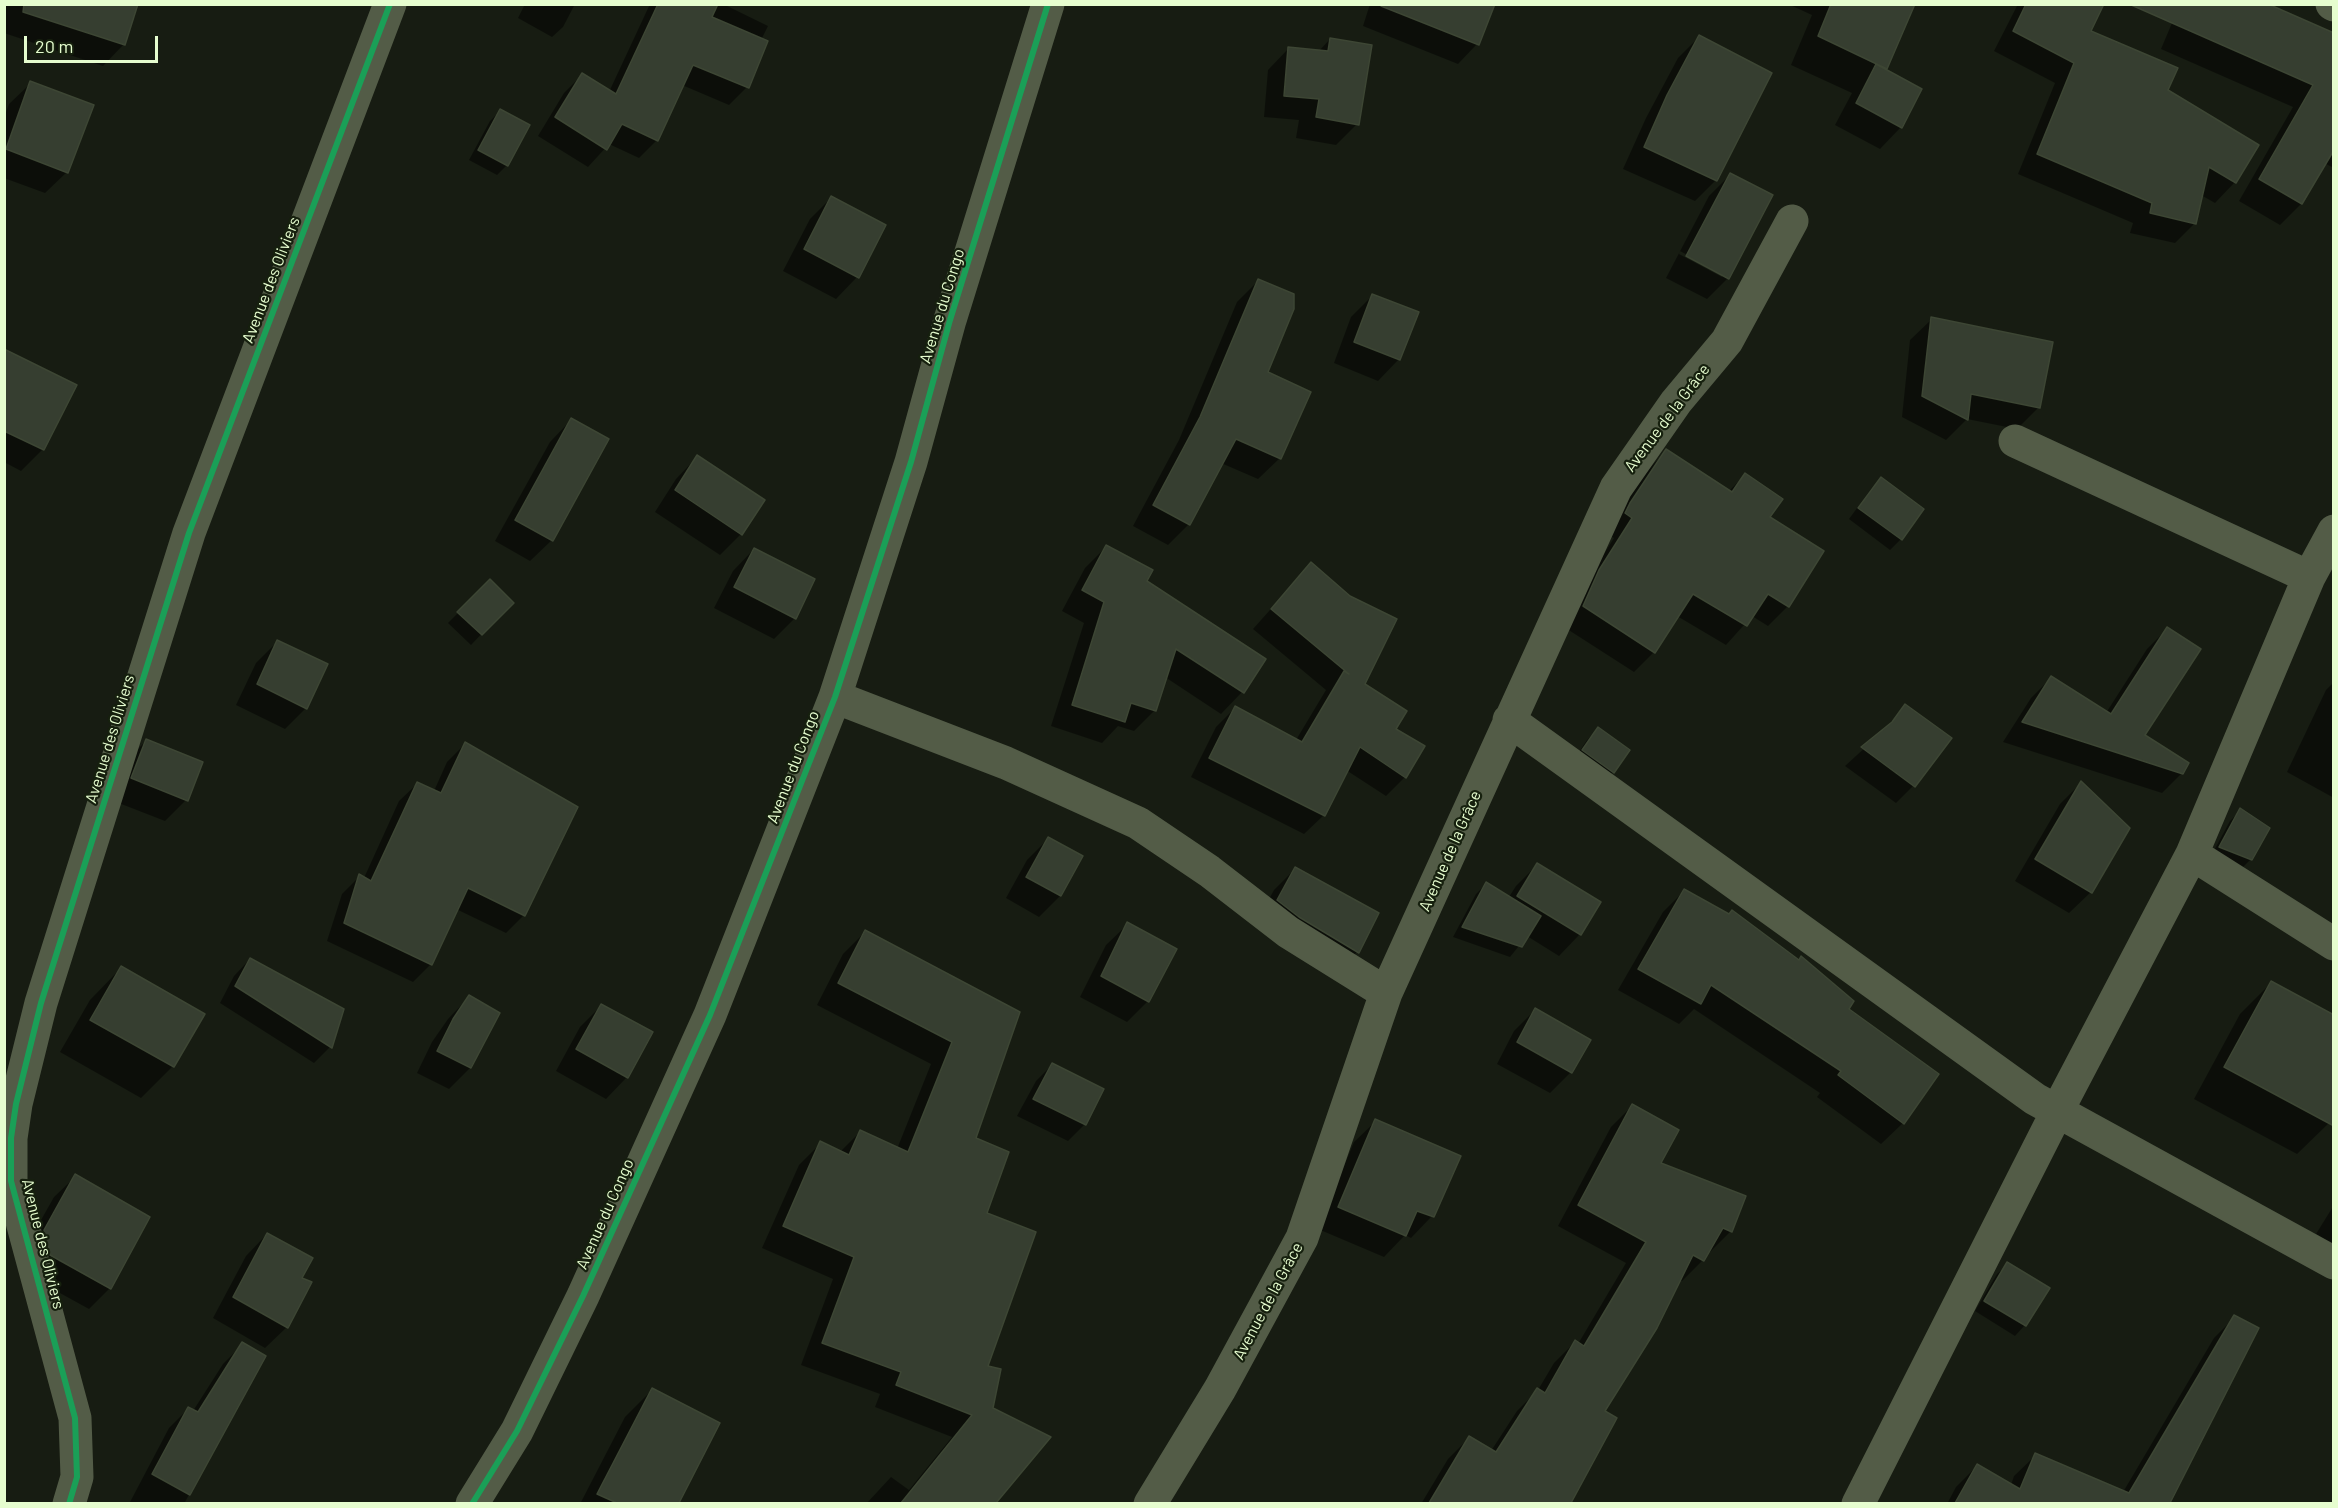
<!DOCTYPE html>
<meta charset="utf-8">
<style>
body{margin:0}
#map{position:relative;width:2338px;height:1508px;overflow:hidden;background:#171c12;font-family:Barlow,sans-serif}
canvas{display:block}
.frame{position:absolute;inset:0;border:6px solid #e6fdcf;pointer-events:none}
.scale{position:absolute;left:24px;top:36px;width:134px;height:27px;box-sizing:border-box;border:3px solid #e6fdcf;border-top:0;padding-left:8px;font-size:18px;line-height:21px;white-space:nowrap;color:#e6fdcf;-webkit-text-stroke:4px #16200e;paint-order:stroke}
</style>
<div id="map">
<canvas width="2338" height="1508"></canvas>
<div class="frame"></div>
<div class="scale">20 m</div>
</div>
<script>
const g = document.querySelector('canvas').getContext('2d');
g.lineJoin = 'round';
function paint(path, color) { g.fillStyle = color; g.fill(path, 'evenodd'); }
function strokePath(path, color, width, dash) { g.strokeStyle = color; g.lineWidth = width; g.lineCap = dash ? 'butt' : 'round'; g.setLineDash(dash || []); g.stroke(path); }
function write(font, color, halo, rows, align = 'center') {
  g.font = font + ' Barlow,sans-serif'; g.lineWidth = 4.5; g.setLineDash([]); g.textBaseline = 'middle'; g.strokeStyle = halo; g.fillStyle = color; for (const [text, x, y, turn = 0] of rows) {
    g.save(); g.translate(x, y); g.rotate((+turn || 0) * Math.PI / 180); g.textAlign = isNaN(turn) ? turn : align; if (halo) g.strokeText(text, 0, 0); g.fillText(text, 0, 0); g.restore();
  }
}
paint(new Path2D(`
 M 4,4 L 137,4 L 124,44 L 103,66 L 4,33 Z
 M 525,4 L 575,4 L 563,27 L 552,37 L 518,18 Z
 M 650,4 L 723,4 L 768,26 L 761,40 L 747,87 L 729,105 L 682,85 L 657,140 L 639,158 L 609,144 L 588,167 L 538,136 L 564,93 L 582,75 L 609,92 Z
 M 1370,4 L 1489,4 L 1492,6 L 1477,44 L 1458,64 L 1363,26 Z
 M 1788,4 L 1913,4 L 1884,70 L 1901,127 L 1880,149 L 1835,125 L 1852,93 L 1791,65 L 1812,15 Z
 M 2018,4 L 2103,4 L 2088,32 L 2166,91 L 2257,146 L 2235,182 L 2215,203 L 2201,195 L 2195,223 L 2175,243 L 2130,233 L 2133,223 L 2018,174 L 2055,83 L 1994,51 Z
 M 2180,4 L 2334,62 L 2334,168 L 2324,163 L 2301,204 L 2280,225 L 2239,201 L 2293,107 L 2161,49 Z
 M 1699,37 L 1716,180 L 1695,201 L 1623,169 L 1646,118 L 1678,58 Z
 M 1330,39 L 1357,124 L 1336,145 L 1296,138 L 1299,120 L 1264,117 L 1268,70 L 1289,48 L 1319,51 Z
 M 31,83 L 67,172 L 45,193 L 4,178 L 4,118 L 9,104 Z
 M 500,111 L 507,165 L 497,175 L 469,160 L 490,121 Z
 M 1730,175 L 1728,278 L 1707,299 L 1666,278 L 1709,196 ZM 1680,251 L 1722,274 L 1722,277 L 1679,254 Z
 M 831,198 L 884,225 L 857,277 L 836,299 L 783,271 L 810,219 Z
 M 1258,281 L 1266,373 L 1280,458 L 1258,479 L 1221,463 L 1189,524 L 1168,545 L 1133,526 L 1179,440 L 1237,302 Z
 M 1372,296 L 1399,359 L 1378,381 L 1334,363 L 1351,317 Z
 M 1932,319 L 2038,408 L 2017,429 L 1967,419 L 1946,440 L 1902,417 L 1910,340 Z
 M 4,359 L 75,386 L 42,450 L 21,471 L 4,462 Z
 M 571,420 L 552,540 L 530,561 L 495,541 L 550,442 Z
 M 1666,451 L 1729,491 L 1745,475 L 1768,518 L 1788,606 L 1768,626 L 1752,616 L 1726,645 L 1677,616 L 1654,652 L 1634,672 L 1564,627 L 1580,592 L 1614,538 L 1606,534 L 1647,471 Z
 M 697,457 L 741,534 L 720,555 L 655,512 L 676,479 Z
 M 1881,479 L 1922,509 L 1901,539 L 1890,550 L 1849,519 L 1871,489 Z
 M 1106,547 L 1145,582 L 1264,659 L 1242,692 L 1221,714 L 1165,677 L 1155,710 L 1134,731 L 1118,726 L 1102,743 L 1051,726 L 1084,623 L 1062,611 L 1085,568 Z
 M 754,549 L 795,618 L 774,639 L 714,608 L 733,571 Z
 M 1311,564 L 1363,685 L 1394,729 L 1405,777 L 1386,796 L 1346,770 L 1324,815 L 1304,834 L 1191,777 L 1216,727 L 1235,708 L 1296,740 L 1326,690 L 1253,629 Z
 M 490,581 L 511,603 L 471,645 L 448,623 Z
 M 2167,629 L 2143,736 L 2182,773 L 2162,793 L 2003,742 L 2031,698 L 2051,678 L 2106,713 L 2147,649 Z
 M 277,642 L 306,708 L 285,729 L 236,705 L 256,663 Z
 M 2334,682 L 2334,798 L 2287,772 L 2326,690 Z
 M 1906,706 L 1913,786 L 1896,803 L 1845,766 L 1881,733 Z
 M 1598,729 L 1613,772 L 1603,782 L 1573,761 L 1587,740 Z
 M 146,741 L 186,800 L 165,821 L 111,800 L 125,762 Z
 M 465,744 L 524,915 L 506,933 L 456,909 L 431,964 L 413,982 L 327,941 L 342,894 L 360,876 L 364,878 L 399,801 L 418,783 L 434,791 L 447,762 Z
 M 2081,783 L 2091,892 L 2069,913 L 2015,881 L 2060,804 Z
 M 2241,810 L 2251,859 L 2241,869 L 2210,858 L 2230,821 Z
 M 1048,839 L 1060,896 L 1039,917 L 1006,898 L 1027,860 Z
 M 1537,865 L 1599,903 L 1580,934 L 1559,956 L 1527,936 L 1510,957 L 1453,937 L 1476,894 L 1486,884 L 1509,897 L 1516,886 Z
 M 1295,869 L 1357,952 L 1336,973 L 1257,921 L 1274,890 Z
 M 1684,891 L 1847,1009 L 1903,1123 L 1881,1144 L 1817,1097 L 1820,1093 L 1694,1009 L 1679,1024 L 1618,990 L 1663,912 Z
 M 1128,924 L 1148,1001 L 1127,1022 L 1080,997 L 1106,945 Z
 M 865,932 L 1018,1013 L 974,1138 L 985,1214 L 986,1368 L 991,1408 L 1049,1437 L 994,1504 L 866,1504 L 891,1477 L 909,1490 L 952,1437 L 875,1407 L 880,1394 L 801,1365 L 833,1279 L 762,1248 L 799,1165 L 821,1143 L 840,1152 L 861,1131 L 897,1149 L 931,1064 L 817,1005 L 843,954 Z
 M 250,959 L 343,1010 L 330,1047 L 314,1063 L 220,1003 L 234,976 Z
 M 121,968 L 203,1014 L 173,1066 L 141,1098 L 60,1052 L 90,1000 Z
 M 2271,983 L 2334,1114 L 2329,1123 L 2297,1154 L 2194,1099 L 2240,1014 Z
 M 469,997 L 498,1014 L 470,1068 L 449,1089 L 417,1073 L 432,1042 L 448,1019 Z
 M 601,1006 L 627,1077 L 606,1099 L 556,1071 L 580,1027 Z
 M 1535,1010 L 1571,1072 L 1550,1093 L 1497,1064 L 1514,1031 Z
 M 1052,1065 L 1102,1090 L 1085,1124 L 1068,1141 L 1017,1116 L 1036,1081 Z
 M 1632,1106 L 1659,1164 L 1731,1231 L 1710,1252 L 1708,1251 L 1703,1260 L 1682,1281 L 1679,1280 L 1603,1412 L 1574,1495 L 1565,1504 L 1535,1504 L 1489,1470 L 1477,1486 L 1498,1504 L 1421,1504 L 1448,1459 L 1469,1438 L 1491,1451 L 1517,1411 L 1538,1390 L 1554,1363 L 1575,1342 L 1578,1344 L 1626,1263 L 1558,1226 L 1611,1127 Z
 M 1376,1121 L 1432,1216 L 1411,1238 L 1405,1235 L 1384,1257 L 1318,1229 L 1354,1142 Z
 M 76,1176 L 110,1288 L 89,1309 L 29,1276 L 23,1252 L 54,1197 Z
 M 2334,1205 L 2334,1245 L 2316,1234 Z
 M 267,1234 L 300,1278 L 287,1327 L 265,1348 L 213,1318 L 246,1256 Z
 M 2008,1264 L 2025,1325 L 2015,1336 L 1975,1311 L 1997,1274 Z
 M 2235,1317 L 2257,1329 L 2169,1504 L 2116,1504 L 2214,1338 Z
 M 243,1344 L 263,1356 L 184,1504 L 129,1504 L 169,1428 L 189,1408 L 193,1411 L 223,1364 Z
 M 652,1390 L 718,1424 L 677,1504 L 580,1504 L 625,1417 Z
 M 2036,1455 L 2115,1489 L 2104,1504 L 1947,1504 L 1956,1487 L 1977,1466 L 2011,1485 L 2014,1476 Z`), '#0007');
const building = new Path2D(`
 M 24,4 L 138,4 L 125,45 L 23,12 Z
 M 658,4 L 718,4 L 712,17 L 768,41 L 749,88 L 693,65 L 658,141 L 622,124 L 607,150 L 555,117 L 582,73 L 616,94 Z
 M 1382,4 L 1495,4 L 1479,45 L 1381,6 Z
 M 1831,4 L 1915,4 L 1887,69 L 1818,36 Z
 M 2026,4 L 2104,4 L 2091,31 L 2178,68 L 2168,90 L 2259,145 L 2236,183 L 2209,167 L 2196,224 L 2150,213 L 2152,203 L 2037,154 L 2074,63 L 2013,31 Z
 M 2129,4 L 2268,4 L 2334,33 L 2334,150 L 2302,204 L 2259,179 L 2313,85 Z
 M 1699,35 L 1772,73 L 1717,181 L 1644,147 L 1667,95 Z
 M 1330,38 L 1372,45 L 1359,125 L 1316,117 L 1319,99 L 1284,96 L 1288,47 L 1328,51 Z
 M 1876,64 L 1922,89 L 1902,128 L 1856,103 Z
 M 30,81 L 94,105 L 68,173 L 6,149 Z
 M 500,109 L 530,125 L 508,166 L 478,150 Z
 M 1730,173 L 1773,195 L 1729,279 L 1686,256 Z
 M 831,196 L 886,225 L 859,278 L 804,249 Z
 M 1258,279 L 1294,294 L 1294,309 L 1268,372 L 1311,392 L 1281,459 L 1236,439 L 1190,525 L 1153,505 L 1200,417 Z
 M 1372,294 L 1419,312 L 1400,360 L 1354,342 Z
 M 1931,317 L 2053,342 L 2040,408 L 1971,394 L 1968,420 L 1922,396 Z
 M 4,349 L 77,385 L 44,450 L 4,431 Z
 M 571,418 L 609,439 L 553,541 L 515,520 Z
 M 1666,449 L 1732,492 L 1745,473 L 1783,499 L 1770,517 L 1824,551 L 1789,607 L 1768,594 L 1747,626 L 1693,594 L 1655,653 L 1583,606 L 1599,570 L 1632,518 L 1625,513 L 1630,503 Z
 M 697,455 L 765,500 L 742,535 L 675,490 Z
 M 1881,477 L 1924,509 L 1902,540 L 1858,508 Z
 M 1106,545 L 1153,570 L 1147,581 L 1266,659 L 1244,693 L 1176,649 L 1156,711 L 1131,703 L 1125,722 L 1072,705 L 1104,602 L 1082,590 Z
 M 754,548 L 815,579 L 796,619 L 734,587 Z
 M 1311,562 L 1350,596 L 1397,619 L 1365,684 L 1407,711 L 1396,729 L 1425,746 L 1406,778 L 1360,747 L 1325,816 L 1209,758 L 1235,706 L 1302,742 L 1344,671 L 1349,674 L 1271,609 Z
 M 490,579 L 514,603 L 482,635 L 457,612 Z
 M 2167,627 L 2201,649 L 2145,735 L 2189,763 L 2183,774 L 2022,722 L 2051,676 L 2111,714 Z
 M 277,640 L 328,664 L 307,709 L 257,684 Z
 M 1905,704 L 1952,738 L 1915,787 L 1861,747 L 1892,722 Z
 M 1598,727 L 1630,750 L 1614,773 L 1582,750 Z
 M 146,739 L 203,762 L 188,801 L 131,778 Z
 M 465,742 L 578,807 L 525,916 L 468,888 L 432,965 L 344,923 L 359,874 L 371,881 L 417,782 L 441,793 Z
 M 2081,781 L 2130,828 L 2092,893 L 2035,859 Z
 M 2240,808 L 2270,828 L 2252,860 L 2219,847 Z
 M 1048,837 L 1083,856 L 1061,896 L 1026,877 Z
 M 1537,863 L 1601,902 L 1581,935 L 1517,896 Z
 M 1295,867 L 1379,913 L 1359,953 L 1299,917 L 1277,900 Z
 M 1486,882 L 1541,916 L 1522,947 L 1462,927 Z
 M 1684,889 L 1729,914 L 1732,910 L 1799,960 L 1801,956 L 1854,1001 L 1849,1009 L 1939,1074 L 1904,1124 L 1838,1075 L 1841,1071 L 1711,985 L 1701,1004 L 1638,969 Z
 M 1127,922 L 1177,949 L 1149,1002 L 1101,976 Z
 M 865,930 L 1020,1012 L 976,1138 L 1009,1152 L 987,1213 L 1036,1232 L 988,1366 L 1001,1369 L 993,1408 L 1051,1437 L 996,1503 L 901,1503 L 972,1415 L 896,1385 L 901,1372 L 822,1343 L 854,1257 L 783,1226 L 820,1141 L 849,1155 L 860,1130 L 908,1152 L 952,1042 L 838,983 Z
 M 250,958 L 344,1009 L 332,1048 L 235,986 Z
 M 121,966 L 205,1014 L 174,1067 L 90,1020 Z
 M 2271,981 L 2334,1015 L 2334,1126 L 2224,1067 Z
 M 469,995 L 500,1013 L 471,1068 L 437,1051 L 453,1019 Z
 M 601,1004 L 653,1032 L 628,1078 L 576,1049 Z
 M 1535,1008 L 1591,1040 L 1572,1073 L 1517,1042 Z
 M 1052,1063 L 1104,1089 L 1086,1125 L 1033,1099 Z
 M 1632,1104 L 1679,1130 L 1661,1163 L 1746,1196 L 1732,1232 L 1723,1228 L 1704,1261 L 1693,1255 L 1657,1328 L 1605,1411 L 1617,1418 L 1571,1503 L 1429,1503 L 1469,1436 L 1496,1452 L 1537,1388 L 1545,1393 L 1575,1340 L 1584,1346 L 1646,1242 L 1578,1205 Z
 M 1375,1119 L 1461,1156 L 1434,1217 L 1417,1211 L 1406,1236 L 1338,1207 Z
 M 75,1174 L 150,1217 L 111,1289 L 50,1255 L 44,1230 Z
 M 267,1233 L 313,1258 L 302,1278 L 312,1282 L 288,1328 L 233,1297 Z
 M 2007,1262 L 2050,1288 L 2026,1326 L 1984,1301 Z
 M 2234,1315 L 2259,1328 L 2170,1503 L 1955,1503 L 1977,1464 L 2020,1489 L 2035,1453 L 2129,1493 Z
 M 242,1342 L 266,1356 L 190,1495 L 152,1474 L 188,1407 L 198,1412 Z
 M 652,1388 L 720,1423 L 679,1503 L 617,1503 L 597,1494 Z`);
paint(building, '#363e30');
strokePath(building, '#3d4634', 1.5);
strokePath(new Path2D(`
 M 2332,4 L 2334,5
 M 2015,441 L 2309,577
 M 835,697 L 1006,763 L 1138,823 L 1209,871 L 1288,932 L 1386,993
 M 1509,720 L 2035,1099 L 2334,1263
 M 2192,854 L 2334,944
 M 69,1504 L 77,1477 L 75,1418 L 11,1181 L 11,1138 L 16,1104 L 41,1003 L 189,533 L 390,4
 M 472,1504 L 517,1431 L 583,1296 L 710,1015 L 835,697 L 911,462 L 950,320 L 1048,4
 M 1150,1504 L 1220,1389 L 1302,1238 L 1386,993 L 1616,488 L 1676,402 L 1727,341 L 1792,221
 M 1858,1504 L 2064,1098 L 2192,854 L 2309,577 L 2334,531`), '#535c47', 33);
strokePath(new Path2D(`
 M 69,1504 L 77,1477 L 75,1418 L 11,1181 L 11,1138 L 16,1104 L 41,1003 L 189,533 L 390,4
 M 472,1504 L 517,1431 L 583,1296 L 710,1015 L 835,697 L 911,462 L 950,320 L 1048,4`), '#1a9f57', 6);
write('16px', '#e6fdcf', '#16200e', [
 ["Avenue des Oliviers",271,280,-69],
 ["Avenue du Congo",942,306,-73],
 ["Avenue de la Grâce",1667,418,-53],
 ["Avenue des Oliviers",110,739,-73],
 ["Avenue du Congo",793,767,-69],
 ["Avenue de la Grâce",1450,851,-66],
 ["Avenue du Congo",605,1214,-66],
 ["Avenue des Oliviers",43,1244,76],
 ["Avenue de la Grâce",1268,1301,-62]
]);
</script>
